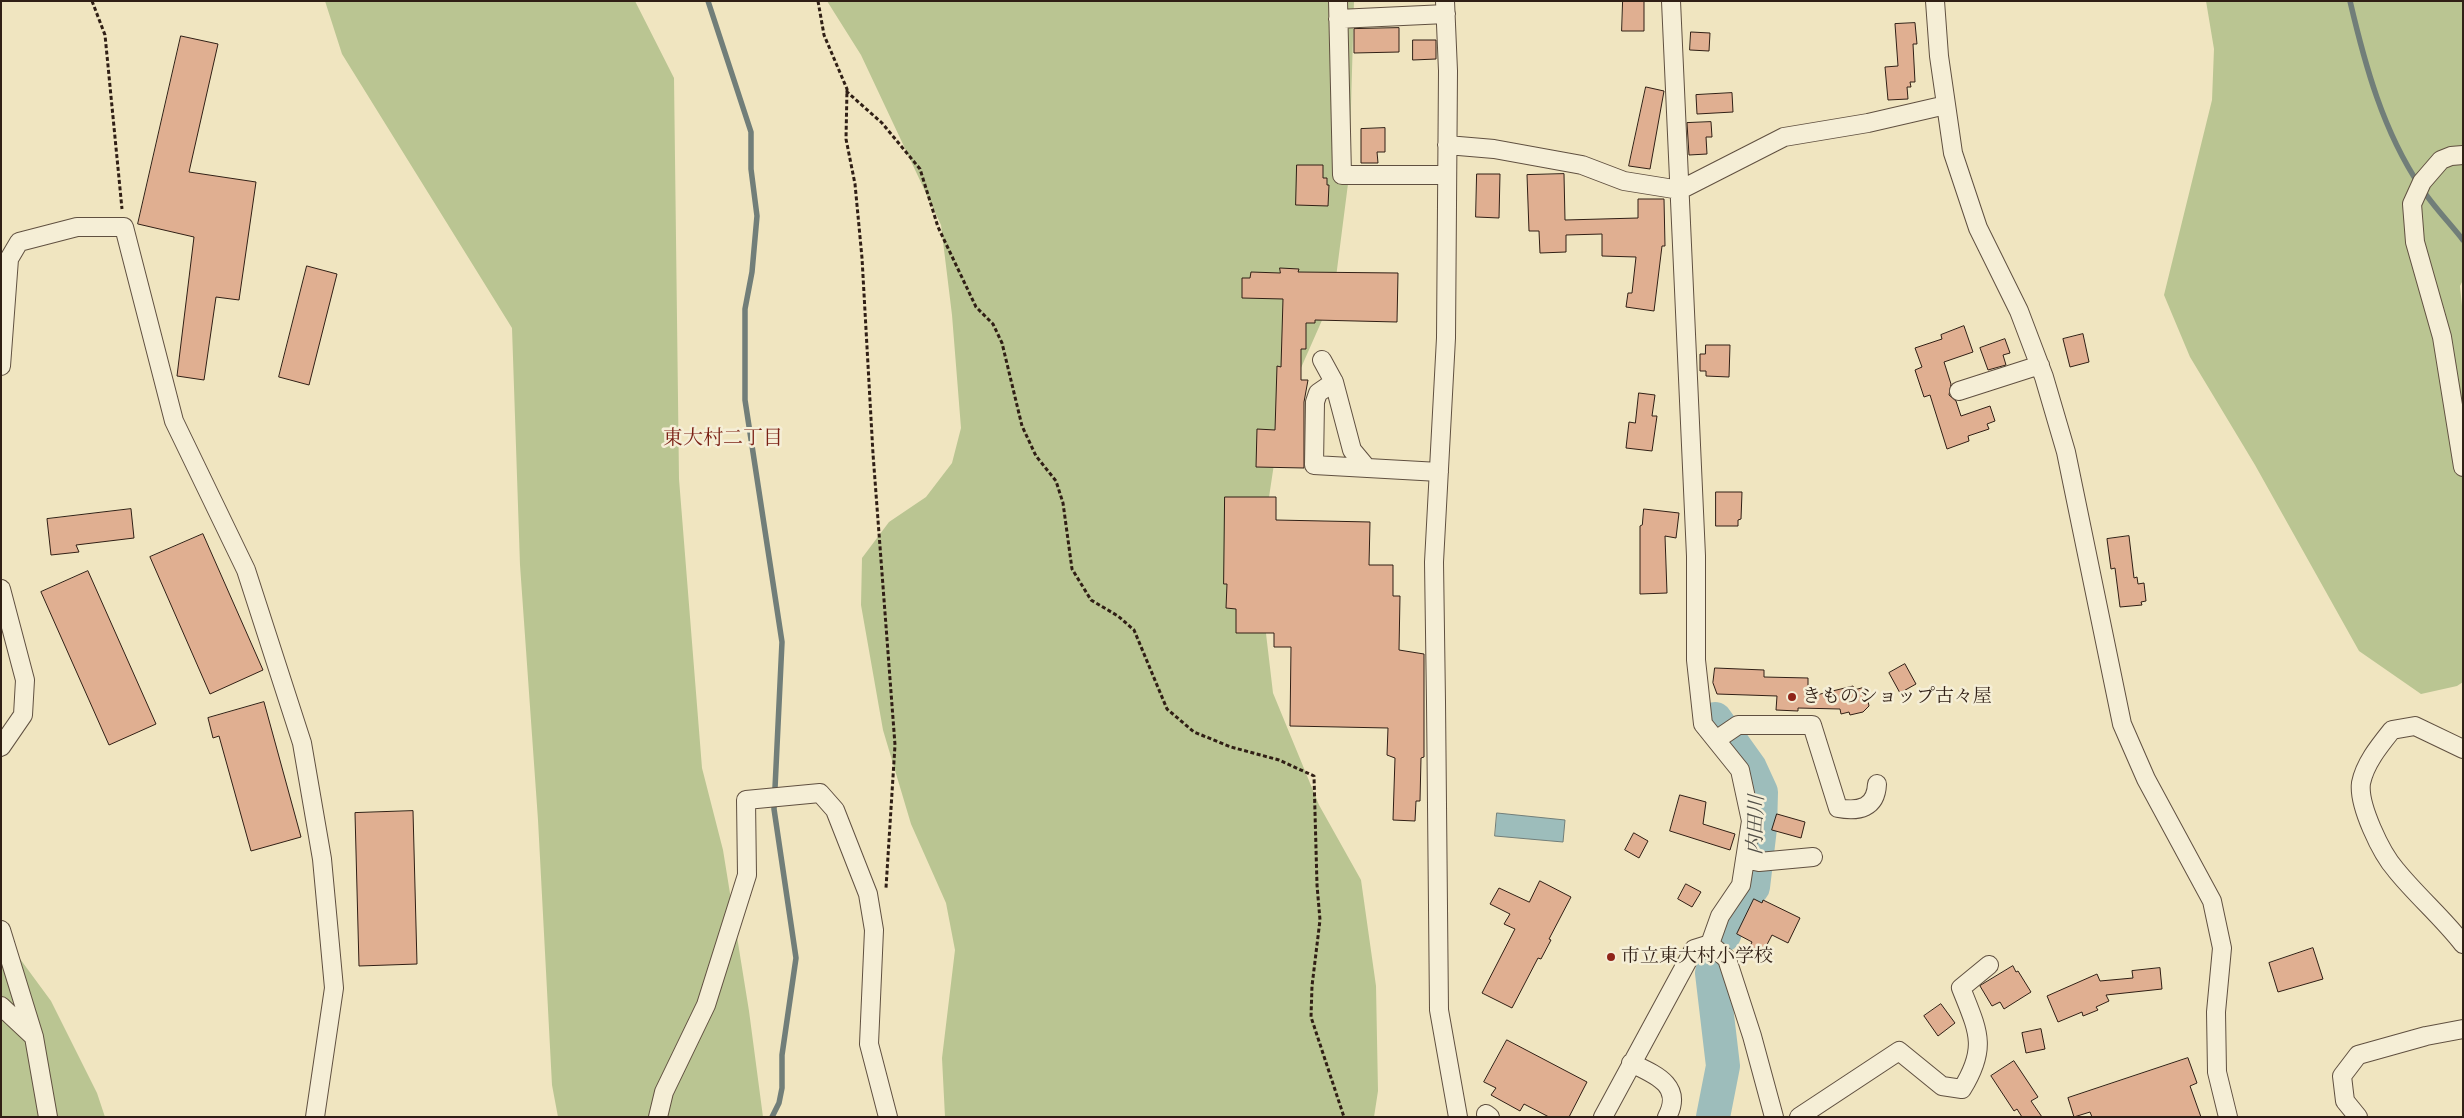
<!DOCTYPE html>
<meta charset="utf-8">
<style>
body{margin:0}
#map{position:relative;width:2464px;height:1118px;overflow:hidden;background:#f0e5c0;font-family:"IM FELL Great Primer",serif}
canvas{display:block}
.frame{position:absolute;inset:0;border:2px solid #301f15;pointer-events:none}
</style>
<div id="map">
<canvas width="2464" height="1118"></canvas>
<div class="frame"></div>
</div>
<script>
const g = document.querySelector('canvas').getContext('2d');
g.lineJoin = 'round';
function paint(path, color) { g.fillStyle = color; g.fill(path, 'evenodd'); }
function strokePath(path, color, width, dash) { g.strokeStyle = color; g.lineWidth = width; g.lineCap = dash ? 'butt' : 'round'; g.setLineDash(dash || []); g.stroke(path); }
function write(font, color, halo, rows, align = 'center') {
  g.font = font + ' "IM FELL Great Primer","Noto Serif JP",serif'; g.lineWidth = 5; g.setLineDash([]); g.textBaseline = 'middle'; g.strokeStyle = halo; g.fillStyle = color; for (const [text, x, y, turn = 0] of rows) {
    g.save(); g.translate(x, y); g.rotate((+turn || 0) * Math.PI / 180); g.textAlign = isNaN(turn) ? turn : align; if (halo) g.strokeText(text, 0, 0); g.fillText(text, 0, 0); g.restore();
  }
}
paint(new Path2D(`
 M 325,1 L 635,1 L 674,78 L 679,479 L 702,768 L 723,850 L 749,1011 L 763,1117 L 558,1117 L 552,1085 L 538,820 L 520,565 L 512,328 L 342,54 Z
 M 827,1 L 1354,1 L 1349,176 L 1334,293 L 1282,411 L 1266,517 L 1265,625 L 1273,693 L 1319,805 L 1361,880 L 1376,986 L 1378,1091 L 1374,1117 L 945,1117 L 942,1058 L 955,950 L 946,903 L 911,824 L 883,730 L 861,605 L 862,558 L 889,522 L 926,497 L 952,463 L 961,428 L 952,315 L 941,225 L 861,55 Z
 M 2206,1 L 2463,1 L 2463,280 L 2460,286 L 2463,316 L 2463,682 L 2457,686 L 2421,694 L 2359,651 L 2255,465 L 2190,357 L 2164,295 L 2212,100 L 2214,49 Z
 M 1,933 L 51,1001 L 97,1093 L 105,1117 L 1,1117 Z`), '#bac592');
const water = new Path2D(`
 M 1497,813 L 1565,820 L 1563,842 L 1495,836 Z`);
paint(water, '#9dbdbb');
strokePath(water, '#717e79', 1);
strokePath(new Path2D(`
 M 708,1 L 751,132 L 751,169 L 757,216 L 752,272 L 745,309 L 745,400 L 782,642 L 774,809 L 796,958 L 782,1055 L 782,1088 L 779,1103 L 772,1117
 M 2350,1 C 2365,65 2383,131 2420,186 C 2432,205 2449,222 2463,240`), '#717e79', 5.5);
strokePath(new Path2D(`
 M 1715,719 L 1750,768 L 1761,792 L 1760,828 L 1753,887 L 1731,913 L 1724,935
 M 1713,968 L 1712,973 L 1723,1066 L 1713,1117`), '#9dbdbb', 34);
const building = new Path2D(`
 M 1623,1 L 1644,1 L 1644,31 L 1622,31 Z
 M 1915,23 L 1917,44 L 1913,44 L 1915,82 L 1910,82 L 1911,87 L 1907,87 L 1908,99 L 1888,100 L 1885,67 L 1898,66 L 1895,24 Z
 M 1399,28 L 1399,52 L 1354,53 L 1354,29 Z
 M 1691,32 L 1710,33 L 1709,51 L 1690,50 Z
 M 181,36 L 218,44 L 189,172 L 256,182 L 239,300 L 216,297 L 204,380 L 177,376 L 194,237 L 138,224 Z
 M 1413,40 L 1436,40 L 1436,59 L 1413,60 Z
 M 1646,87 L 1664,91 L 1650,169 L 1629,166 Z
 M 1732,93 L 1733,112 L 1697,114 L 1696,95 Z
 M 1711,122 L 1712,137 L 1706,137 L 1707,154 L 1689,155 L 1687,123 Z
 M 1385,128 L 1385,152 L 1377,152 L 1378,163 L 1361,163 L 1361,129 Z
 M 1297,165 L 1323,165 L 1323,178 L 1327,178 L 1327,185 L 1329,185 L 1328,206 L 1296,205 Z
 M 1477,174 L 1500,174 L 1499,218 L 1476,217 Z
 M 1564,174 L 1565,220 L 1638,218 L 1638,199 L 1664,199 L 1665,246 L 1662,246 L 1654,311 L 1626,307 L 1628,293 L 1632,293 L 1636,257 L 1602,256 L 1602,234 L 1566,235 L 1566,252 L 1540,253 L 1539,231 L 1529,231 L 1527,175 Z
 M 307,266 L 337,274 L 309,385 L 279,377 Z
 M 1280,268 L 1299,269 L 1298,272 L 1398,273 L 1397,322 L 1315,320 L 1315,323 L 1306,323 L 1306,349 L 1301,349 L 1301,380 L 1308,380 L 1304,402 L 1304,468 L 1256,467 L 1257,429 L 1275,430 L 1277,366 L 1281,367 L 1283,299 L 1242,298 L 1242,278 L 1250,278 L 1251,272 L 1280,273 Z
 M 1964,326 L 1973,352 L 1944,362 L 1951,384 L 1949,395 L 1956,401 L 1961,416 L 1990,406 L 1995,421 L 1987,424 L 1989,429 L 1968,436 L 1969,441 L 1947,449 L 1930,395 L 1924,397 L 1915,370 L 1922,367 L 1915,348 L 1942,339 L 1941,335 Z
 M 2083,334 L 2089,362 L 2070,367 L 2063,339 Z
 M 2005,339 L 2010,353 L 2003,355 L 2006,365 L 1988,370 L 1980,348 Z
 M 1706,345 L 1730,345 L 1729,377 L 1706,376 L 1706,371 L 1700,371 L 1700,354 L 1705,354 Z
 M 1639,393 L 1655,395 L 1652,416 L 1657,416 L 1652,451 L 1626,448 L 1629,422 L 1635,423 Z
 M 1716,492 L 1742,492 L 1741,519 L 1738,520 L 1738,526 L 1716,526 Z
 M 1225,497 L 1276,497 L 1276,520 L 1370,522 L 1369,565 L 1393,565 L 1393,596 L 1400,596 L 1399,650 L 1424,654 L 1424,757 L 1421,758 L 1420,801 L 1416,801 L 1415,821 L 1393,820 L 1395,758 L 1387,755 L 1388,728 L 1290,726 L 1291,647 L 1274,647 L 1274,633 L 1236,633 L 1236,609 L 1226,608 L 1227,584 L 1224,584 Z
 M 131,509 L 134,538 L 76,545 L 79,552 L 51,555 L 47,519 Z
 M 1644,509 L 1679,513 L 1676,538 L 1665,536 L 1667,593 L 1640,594 L 1640,526 L 1642,525 Z
 M 203,534 L 263,670 L 210,694 L 150,557 Z
 M 2129,536 L 2134,578 L 2137,577 L 2138,584 L 2144,583 L 2146,601 L 2141,602 L 2142,605 L 2120,607 L 2115,568 L 2111,569 L 2107,539 Z
 M 88,571 L 156,724 L 109,745 L 41,592 Z
 M 1905,664 L 1916,684 L 1900,693 L 1889,673 Z
 M 1715,668 L 1764,670 L 1764,677 L 1808,678 L 1808,697 L 1853,686 L 1854,690 L 1865,687 L 1869,706 L 1863,712 L 1850,715 L 1849,712 L 1841,714 L 1840,709 L 1798,708 L 1798,711 L 1776,710 L 1777,696 L 1717,694 L 1713,683 Z
 M 264,702 L 301,837 L 251,851 L 219,736 L 213,738 L 208,718 Z
 M 1680,795 L 1706,802 L 1703,824 L 1735,834 L 1730,850 L 1670,831 Z
 M 413,811 L 417,964 L 359,966 L 355,813 Z
 M 1777,814 L 1805,822 L 1801,838 L 1772,830 Z
 M 1634,833 L 1648,841 L 1639,858 L 1625,850 Z
 M 1540,881 L 1571,897 L 1549,939 L 1551,940 L 1541,959 L 1538,958 L 1512,1008 L 1482,993 L 1515,929 L 1504,924 L 1510,914 L 1490,904 L 1499,888 L 1529,902 Z
 M 1686,884 L 1701,892 L 1692,907 L 1678,899 Z
 M 1754,899 L 1762,903 L 1763,900 L 1800,918 L 1788,943 L 1772,935 L 1761,956 L 1748,950 L 1752,942 L 1737,934 Z
 M 2313,948 L 2323,979 L 2278,992 L 2269,963 Z
 M 2013,966 L 2016,972 L 2018,971 L 2031,992 L 2004,1009 L 2000,1002 L 1992,1006 L 1980,986 Z
 M 2160,968 L 2162,989 L 2106,995 L 2109,1001 L 2096,1007 L 2098,1010 L 2083,1016 L 2082,1012 L 2058,1022 L 2047,996 L 2097,974 L 2100,981 L 2133,978 L 2132,971 Z
 M 1941,1004 L 1955,1023 L 1938,1036 L 1924,1016 Z
 M 2041,1029 L 2045,1049 L 2026,1053 L 2022,1033 Z
 M 1507,1040 L 1587,1082 L 1569,1117 L 1549,1117 L 1524,1104 L 1520,1111 L 1491,1095 L 1496,1088 L 1484,1082 Z
 M 2188,1058 L 2197,1083 L 2190,1086 L 2201,1117 L 2092,1117 L 2090,1112 L 2074,1117 L 2068,1098 Z
 M 2014,1061 L 2038,1097 L 2031,1101 L 2042,1117 L 2022,1117 L 2017,1109 L 2014,1111 L 1991,1076 Z`);
paint(building, '#e0af91');
strokePath(building, '#301f15', 1);
const minor = new Path2D(`
 M 1338,1 L 1342,175 L 1447,175
 M 1445,1 L 1448,71 L 1446,338 L 1434,562 L 1436,702 L 1439,1010 L 1458,1117
 M 1671,1 L 1696,556 L 1696,660 L 1703,724 L 1740,770 L 1751,821 L 1741,885 L 1720,916 L 1710,944
 M 1935,1 L 1939,56 L 1953,153 L 1978,228 L 2019,311 L 2044,377 L 2066,452 L 2122,724 L 2146,779 L 2212,901 L 2222,948 L 2216,1012 L 2217,1072 L 2228,1117
 M 1338,19 L 1446,14
 M 1447,145 L 1494,149 L 1582,165 L 1624,181 L 1680,190 L 1784,137 L 1868,123 L 1946,105
 M 2463,155 L 2451,156 L 2441,160 L 2422,182 L 2412,204 L 2415,242 L 2442,337 L 2463,467
 M 1322,360 L 1334,382
 M 1,366 L 9,259 L 19,242 L 77,227 L 124,227 L 174,421 L 246,570 L 302,743 L 322,859 L 334,988 L 315,1117
 M 1959,391 L 2040,365
 M 1367,468 L 1352,450 L 1334,382 L 1318,393 L 1315,402 L 1314,465 L 1439,472
 M 1,589 L 25,680 L 23,715 L 1,747
 M 1716,740 L 1738,725 L 1812,725 L 1838,808 C 1859,812 1876,808 1877,784
 M 2463,749 L 2415,726 L 2392,730 C 2380,745 2365,763 2361,783 C 2358,805 2381,853 2396,870 C 2417,896 2442,917 2463,944
 M 1745,859 L 1759,862 L 1813,857
 M 1,930 L 34,1037 L 48,1117
 M 1710,944 L 1727,959 L 1752,1036 L 1774,1117
 M 1,1006 L 34,1037
 M 1631,1063 C 1654,1074 1684,1085 1667,1117
 M 1486,1114 L 1490,1117
 M 658,1117 L 664,1092 L 706,1005 L 747,875 L 746,800 L 820,793 L 835,810 L 868,894 L 874,930 L 869,1044 L 888,1117
 M 1603,1117 L 1694,949 L 1710,944
 M 1799,1117 L 1899,1051 L 1942,1086 L 1962,1089 C 1988,1047 1978,1031 1961,988 L 1989,965
 M 2358,1117 L 2345,1101 L 2342,1076 L 2358,1055 L 2426,1036 L 2463,1029`);
strokePath(minor, '#605040', 20);
strokePath(new Path2D(`
 M 92,1 L 105,35 L 122,209
 M 818,1 L 824,35 L 847,89 L 846,139 L 855,184 L 862,258 L 873,454 L 895,745 L 886,888
 M 846,91 L 882,123 L 920,169 L 938,227 L 976,307 L 993,324 L 1002,343 L 1022,426 L 1036,456 L 1056,481 L 1063,503 L 1072,569 L 1091,600 L 1118,616 L 1134,630 L 1167,709 L 1194,732 L 1231,747 L 1279,760 L 1314,776 L 1317,885 L 1320,920 L 1312,986 L 1311,1017 L 1344,1117`), '#301f15', 3, [4, 2.5]);
strokePath(minor, '#f5eed6', 18);
for (const [x, y, r, color] of [
 [1792,697,5,"#8f2418"],
 [1611,957,5,"#8f2418"]
]) { const dot = new Path2D(); dot.arc(x, y, r, 0, 2 * Math.PI); g.fillStyle = color; g.fill(dot); strokePath(dot, '#f5eed6', 2); }
write('19px', '#301f15', '#f5eed6', [
 ["きものショップ古々屋",1802,697],
 ["市立東大村小学校",1621,957]
], 'left');
write('20px', '#7a1f14', '#f5eed6', [
 ["東大村二丁目",723,439]
]);
write('italic 20px', '#514e47', '#f5eed6', [
 ["内田川",1757,825,-88]
]);
</script>
